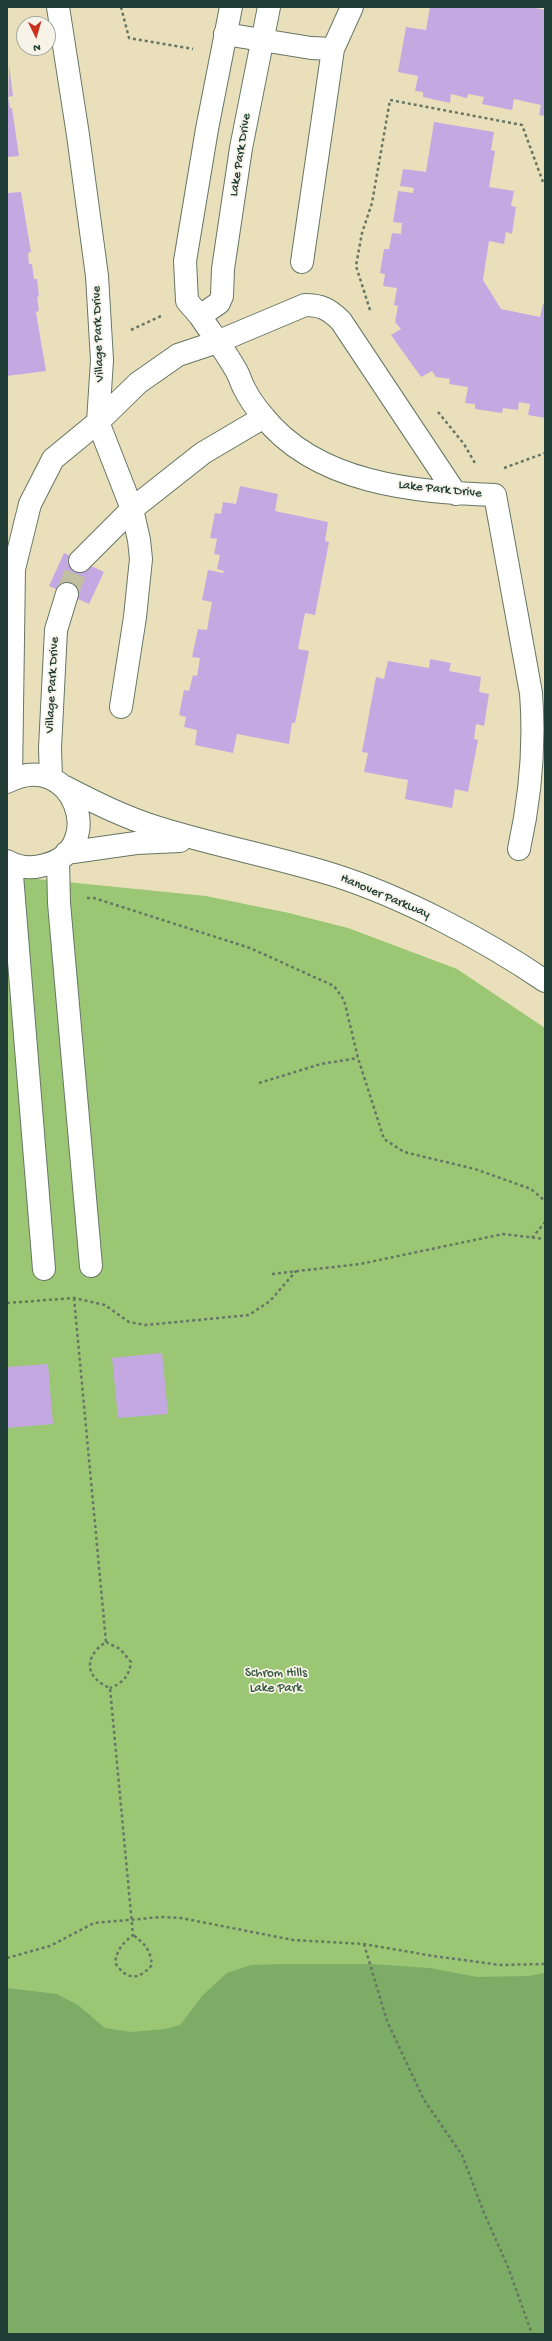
<!DOCTYPE html>
<style>
body{margin:0}
#map{position:relative;width:552px;height:2341px;overflow:hidden;background:#e9e0bb;font-family:"Gochi Hand",sans-serif}
canvas{display:block}
.frame{position:absolute;inset:0;border:8px solid #1f3d34;pointer-events:none}
.north{position:absolute;left:16px;top:16px;width:40px;height:40px;box-sizing:border-box;background:#f7f3e8;border:1px solid #a1aaa0;border-radius:50%;rotate:175deg;font-size:11px;font-weight:700;line-height:16px;text-align:center;color:#1f3d34}
.north::after{content:'';display:block;margin:auto;width:14px;height:18px;background:#c8321e;clip-path:polygon(50% 0,100% 100%,50% 72%,0 100%)}
</style>
<div id="map">
<canvas width="552" height="2341"></canvas>
<div class="frame"></div>
<div class="north">N</div>
</div>
<script>
const g = document.querySelector('canvas').getContext('2d');
g.lineJoin = 'round';
function paint(path, color) { g.fillStyle = color; g.fill(path, 'evenodd'); }
function strokePath(path, color, width, dash) { g.strokeStyle = color; g.lineWidth = width; g.lineCap = dash ? 'butt' : 'round'; g.setLineDash(dash || []); g.stroke(path); }
function write(font, color, halo, rows, align = 'center') {
  g.font = font + ' "Gochi Hand",sans-serif'; g.lineWidth = 3.5; g.setLineDash([]); g.textBaseline = 'middle'; g.strokeStyle = halo; g.fillStyle = color; for (const [text, x, y, turn = 0] of rows) {
    g.save(); g.translate(x, y); g.rotate((+turn || 0) * Math.PI / 180); g.textAlign = isNaN(turn) ? turn : align; if (halo) g.strokeText(text, 0, 0); g.fillText(text, 0, 0); g.restore();
  }
}
paint(new Path2D(`
 M 7,876 L 206,896 L 289,913 L 348,928 L 457,969 L 545,1028 L 545,2334 L 7,2334 Z`), '#9bc774');
paint(new Path2D(`
 M 288,1964 L 372,1964 L 430,1968 L 477,1977 L 528,1976 L 545,1973 L 545,2334 L 7,2334 L 7,1988 L 57,1994 L 78,2005 L 105,2028 L 131,2032 L 165,2029 L 180,2025 L 203,1995 L 227,1973 L 251,1965 Z`), '#7cac66');
paint(new Path2D(`
 M 430,7 L 530,7 L 545,10 L 545,116 L 539,115 L 541,105 L 514,99 L 512,110 L 482,104 L 484,97 L 468,94 L 467,98 L 451,94 L 450,103 L 423,97 L 423,92 L 415,91 L 418,76 L 398,72 L 406,27 L 426,30 Z
 M 9,64 L 13,96 L 8,97 L 9,101 L 10,108 L 12,108 L 19,156 L 7,157 Z
 M 434,122 L 494,132 L 491,150 L 495,151 L 489,187 L 514,191 L 511,206 L 516,207 L 512,234 L 506,232 L 504,244 L 489,241 L 483,280 L 501,309 L 540,317 L 543,304 L 545,304 L 545,418 L 528,415 L 530,404 L 519,402 L 518,410 L 503,408 L 502,413 L 475,409 L 475,404 L 465,403 L 468,387 L 449,384 L 450,379 L 436,377 L 432,371 L 421,377 L 391,335 L 401,329 L 395,322 L 398,306 L 394,305 L 397,288 L 383,286 L 385,274 L 380,273 L 384,249 L 389,249 L 392,233 L 401,234 L 402,223 L 393,222 L 398,191 L 413,193 L 414,188 L 400,186 L 403,169 L 426,172 Z
 M 21,192 L 31,252 L 28,253 L 29,264 L 32,264 L 34,279 L 37,279 L 39,296 L 37,297 L 39,311 L 36,312 L 46,371 L 7,376 L 7,193 Z
 M 240,486 L 278,494 L 275,511 L 328,522 L 325,541 L 329,542 L 315,615 L 305,613 L 298,649 L 309,651 L 295,723 L 292,723 L 289,744 L 237,734 L 233,753 L 195,745 L 197,730 L 184,727 L 186,717 L 179,715 L 184,690 L 189,691 L 193,675 L 197,676 L 200,658 L 192,657 L 198,629 L 207,630 L 212,602 L 202,600 L 208,570 L 223,573 L 224,571 L 217,569 L 220,555 L 214,554 L 217,539 L 210,538 L 215,513 L 221,514 L 223,502 L 236,504 Z
 M 64,553 L 104,572 L 89,604 L 49,586 Z
 M 430,659 L 451,663 L 449,671 L 481,677 L 479,692 L 489,694 L 484,726 L 476,724 L 474,739 L 478,740 L 468,792 L 455,789 L 452,808 L 405,799 L 408,780 L 364,772 L 368,753 L 362,752 L 376,677 L 384,679 L 388,661 L 429,668 Z
 M 162,1353 L 168,1414 L 118,1418 L 112,1358 Z
 M 48,1364 L 53,1424 L 7,1428 L 7,1367 Z`), '#c4a8e2');
strokePath(new Path2D(`
 M 67,594 L 80,561`), '#c1bfa0', 22, [22, 11]);
const minor = new Path2D(`
 M 58,7 L 78,135 L 97,276 L 102,360 L 98,422 L 132,509 L 139,540 L 141,559 L 135,617 L 121,707
 M 231,7 L 207,129 L 185,261 L 187,301 L 200,316 L 219,303 L 222,296 L 223,269 L 241,148 L 269,7
 M 225,34 L 311,48 L 333,49
 M 302,262 L 333,49 L 352,7
 M 200,316 C 212,334 226,352 237,372 C 240,377 241,383 244,388 C 249,398 256,408 263,416 C 317,484 415,492 495,495 L 531,693 C 535,744 530,799 519,849
 M 80,561 L 132,509 L 203,453 L 264,417
 M 51,778 L 50,748 L 56,630 L 67,594
 M 11,779 L 14,569 L 30,504 L 53,459 L 98,422 L 138,383 L 178,355 L 217,342 L 305,305 C 321,305 329,309 341,321 L 456,494
 M 7,782 C 73,747 109,849 45,865 C 31,869 19,868 7,861
 M 65,787 C 96,803 126,818 159,828 C 217,846 276,857 334,875 C 403,897 485,940 545,981
 M 66,853 L 136,843 L 180,841
 M 58,860 L 59,903 L 91,1266
 M 11,863 L 44,1269`);
strokePath(minor, '#667663', 24);
strokePath(new Path2D(`
 M 121,7 L 129,38 L 193,49
 M 370,310 L 356,266 L 362,233 L 372,203 L 390,100 L 522,125 L 543,182
 M 131,330 L 163,315
 M 438,412 L 464,444 L 476,465
 M 504,468 L 545,453
 M 87,898 L 94,898 L 250,948 L 334,986 L 344,1000 L 358,1058 L 384,1139 L 404,1152 L 475,1169 L 531,1189 L 545,1201
 M 259,1083 L 321,1064 L 358,1058
 M 532,1238 L 545,1222
 M 272,1274 L 360,1264 L 503,1234 L 545,1239
 M 74,1298 L 106,1642 C 83,1657 85,1678 110,1688 L 133,1935 C 123,1943 117,1949 115,1963 C 127,1980 138,1981 152,1965 C 150,1949 145,1944 133,1935
 M 7,1303 L 74,1298 L 105,1305 L 129,1322 L 146,1325 L 249,1315 L 270,1301 L 296,1271
 M 106,1642 L 120,1649 L 131,1662 C 129,1676 123,1683 110,1688
 M 364,1944 L 387,2021 L 424,2100 L 462,2155 L 484,2213 L 508,2267 L 532,2334
 M 7,1958 L 50,1946 L 94,1923 L 162,1917 L 181,1918 L 293,1940 L 364,1944 L 433,1956 L 501,1965 L 545,1964`), '#667663', 2.5, [3, 3]);
strokePath(minor, '#fff', 22);
write('13px', '#1f3d34', '#f7f3e8', [
 ["Lake Park Drive",241,155,-81],
 ["Village Park Drive",99,334,-92],
 ["Lake Park Drive",440,490,6],
 ["Village Park Drive",53,685,-87],
 ["Hanover Parkway",385,897,23]
]);
write('13px', '#385941', '#f7f3e8', [
 ["Schrom Hills",276,1674],
 ["Lake Park",276,1689]
]);
</script>
